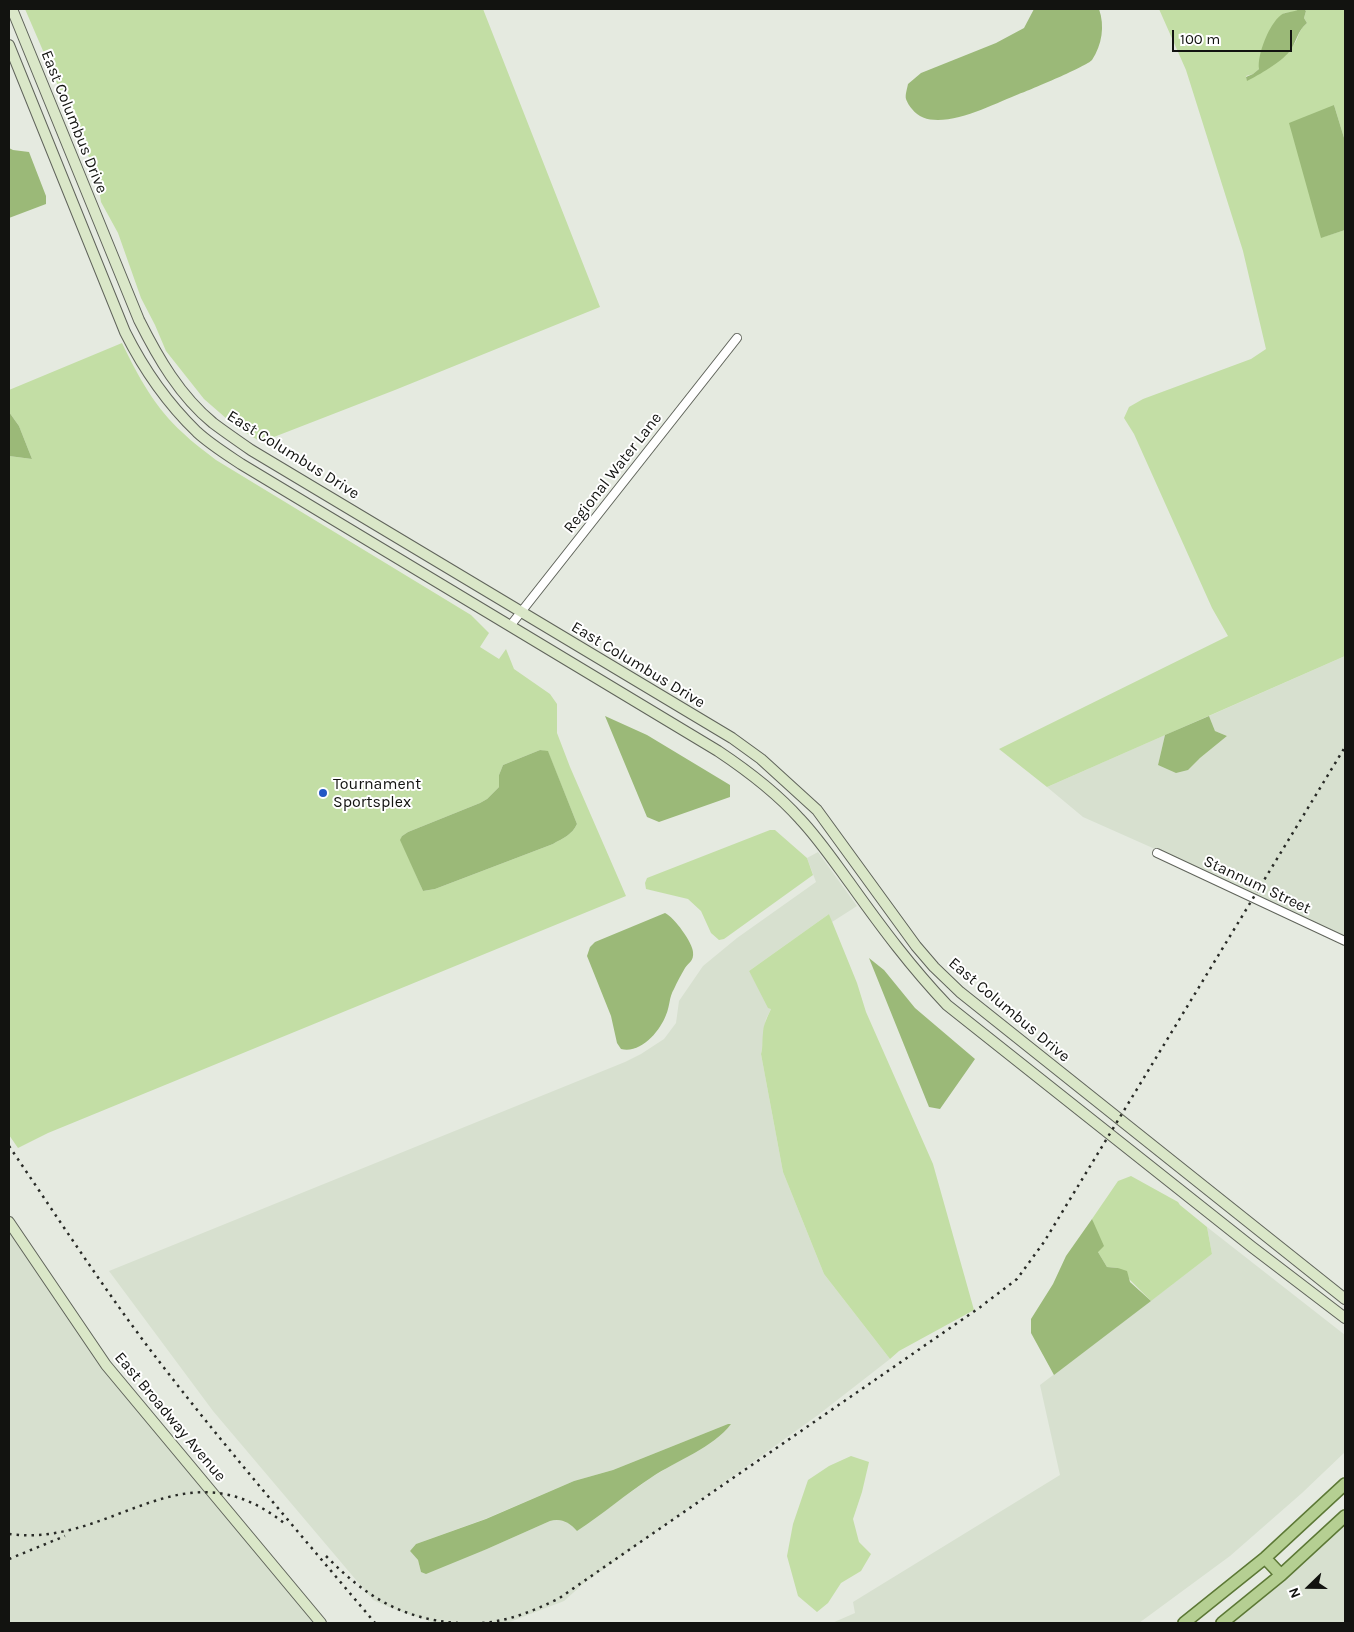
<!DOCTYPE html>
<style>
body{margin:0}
#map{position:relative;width:1354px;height:1632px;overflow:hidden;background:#e5eae0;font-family:Karla,sans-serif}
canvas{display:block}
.frame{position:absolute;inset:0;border:10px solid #121310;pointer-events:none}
.north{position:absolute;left:1284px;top:1562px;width:50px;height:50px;-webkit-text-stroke:4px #fff;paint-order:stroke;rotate:248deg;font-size:14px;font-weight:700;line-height:20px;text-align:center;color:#121310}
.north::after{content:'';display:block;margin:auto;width:18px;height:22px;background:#121310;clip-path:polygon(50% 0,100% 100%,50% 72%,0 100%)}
.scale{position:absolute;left:1172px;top:30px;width:120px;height:22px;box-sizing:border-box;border:2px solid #121310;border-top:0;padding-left:6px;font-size:15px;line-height:18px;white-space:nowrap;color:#121310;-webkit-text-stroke:4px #fff;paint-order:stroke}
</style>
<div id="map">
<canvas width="1354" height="1632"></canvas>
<div class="frame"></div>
<div class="north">N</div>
<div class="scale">100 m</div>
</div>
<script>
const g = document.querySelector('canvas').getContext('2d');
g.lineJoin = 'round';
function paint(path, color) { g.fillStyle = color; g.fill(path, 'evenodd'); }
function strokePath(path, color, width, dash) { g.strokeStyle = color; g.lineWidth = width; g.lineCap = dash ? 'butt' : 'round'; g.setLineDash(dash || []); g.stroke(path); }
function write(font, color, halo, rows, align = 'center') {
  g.font = font + ' Karla,sans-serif'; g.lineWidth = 4; g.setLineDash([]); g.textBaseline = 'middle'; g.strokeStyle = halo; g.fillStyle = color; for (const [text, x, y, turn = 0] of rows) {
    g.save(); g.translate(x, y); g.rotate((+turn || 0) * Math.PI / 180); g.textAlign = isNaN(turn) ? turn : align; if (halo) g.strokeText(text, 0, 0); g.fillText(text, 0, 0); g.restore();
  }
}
paint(new Path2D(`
 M 1345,656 L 1345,936 L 1156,848 L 1155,849 L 1083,817 L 1047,787 L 1165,735 L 1158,765 L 1188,770 L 1200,758 L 1227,736 L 1215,731 L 1209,716 Z
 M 818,852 L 857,906 L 832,922 L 829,914 L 749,971 L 771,1009 L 766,1019 L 763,1033 L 763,1044 L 761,1054 L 783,1172 L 824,1274 L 890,1359 L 818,1415 L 583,1584 L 564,1601 L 507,1623 L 435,1623 L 391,1608 L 373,1600 L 213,1411 L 109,1271 L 625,1062 L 641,1054 L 664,1039 L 676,1023 L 679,1001 L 703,966 L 737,938 L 816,882 L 807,858 ZM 728,1424 L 731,1424 L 706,1445 L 652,1477 L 577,1530 L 567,1522 L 557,1520 L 550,1521 L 487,1549 L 421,1572 L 418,1560 L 410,1551 L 416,1544 L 485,1519 L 574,1481 L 613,1470 Z
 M 1207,1227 L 1345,1335 L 1345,1452 L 1302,1493 L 1230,1556 L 1139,1623 L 832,1623 L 855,1613 L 853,1602 L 1060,1475 L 1040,1385 L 1212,1254 Z
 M 9,1230 L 103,1368 L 316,1623 L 9,1623 Z
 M 1345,1522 L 1345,1623 L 1229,1623 L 1310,1556 Z`), '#d7e0cf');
paint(new Path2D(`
 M 25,9 L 483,9 L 600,307 L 395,390 L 261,442 L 235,426 L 204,399 L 166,351 L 155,325 L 141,298 L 118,233 L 101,202 L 97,176 Z
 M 1159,9 L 1299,9 L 1295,12 L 1284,13 L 1259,69 L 1253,74 L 1246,76 L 1247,80 C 1264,70 1284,60 1295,43 C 1300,34 1298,31 1307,23 L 1304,18 L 1306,11 L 1304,9 L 1345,9 L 1345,141 L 1334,105 L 1323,237 L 1345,230 L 1345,656 L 1047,787 L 999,749 L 1228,636 L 1212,608 L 1134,434 L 1124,418 L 1129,407 L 1143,399 L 1251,359 L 1266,349 L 1243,251 L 1186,70 Z
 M 122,343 C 138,376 155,408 183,433 C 193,443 205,451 216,460 L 471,615 L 489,633 L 480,647 L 499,659 L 506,649 L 514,669 L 550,694 L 557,704 L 557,733 L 570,767 L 626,896 L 48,1133 L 18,1148 L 9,1135 L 9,456 L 32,459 L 19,426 L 9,412 L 9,390 ZM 540,750 L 548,752 L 577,824 C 572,835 563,838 553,844 L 435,889 L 423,891 L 401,840 L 402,836 L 408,832 L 480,803 L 487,799 L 499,787 L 499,775 L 503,765 Z
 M 770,830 L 775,830 L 807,858 L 813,875 L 724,939 L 719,940 L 711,933 L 701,911 L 688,899 L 646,889 L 645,883 L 647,878 Z
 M 829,914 L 857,983 L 866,1012 L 933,1164 L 974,1310 L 899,1351 L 890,1359 L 824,1274 L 783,1172 L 761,1054 C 763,1047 762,1041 763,1033 C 763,1025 768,1016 771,1009 L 768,1008 L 749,971 Z
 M 1131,1176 L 1178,1202 L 1180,1205 L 1207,1227 L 1212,1254 L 1151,1301 L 1118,1268 L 1107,1267 L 1098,1252 L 1092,1219 L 1118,1181 Z
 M 851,1456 L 869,1462 L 862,1492 L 853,1519 L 859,1542 L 871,1554 L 861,1571 L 841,1583 L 828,1603 L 817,1612 L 798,1596 L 787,1556 L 793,1524 L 808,1480 L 829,1466 Z`), '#c3dea5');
paint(new Path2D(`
 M 1034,9 L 1099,9 C 1105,26 1102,45 1092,60 C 1087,66 1030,90 1019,94 C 993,104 933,137 912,109 C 910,107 907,102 906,99 C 905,95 907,89 908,84 L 921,73 L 996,43 L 1024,28 Z
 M 1299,9 L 1304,9 L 1306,11 L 1304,18 L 1307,23 C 1297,31 1297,42 1289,52 C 1281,62 1259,75 1247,81 L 1246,77 L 1253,74 L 1259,69 C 1257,55 1269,24 1281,15 C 1286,11 1294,13 1299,9 Z
 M 1334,105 L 1345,141 L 1345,230 L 1321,238 L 1289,123 Z
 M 9,148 L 13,150 L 29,152 L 46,196 L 46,204 L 9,218 Z
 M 9,412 L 19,426 L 32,459 L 9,456 Z
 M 605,716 L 647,735 L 730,785 L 730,797 L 659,822 L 647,817 Z
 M 1209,716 L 1215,731 L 1227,736 L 1200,758 L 1188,770 L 1176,773 L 1158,765 L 1165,735 Z
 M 540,750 L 548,751 L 577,824 C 572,835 563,838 553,844 L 435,889 L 423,891 L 400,840 L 402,836 L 408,832 L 480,803 L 487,799 L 499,787 L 499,775 L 503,765 Z
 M 665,913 C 674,917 693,943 693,952 C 694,961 689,962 685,968 C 681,975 677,982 674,989 C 669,997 670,1006 666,1015 C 660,1031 641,1054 621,1049 L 617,1043 L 611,1016 L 587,956 L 590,947 L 595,942 Z
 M 869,958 L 884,970 L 915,1008 L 975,1059 L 940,1109 L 929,1107 Z
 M 1092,1219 L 1104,1246 L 1098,1252 L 1107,1267 L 1118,1268 L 1127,1271 L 1130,1282 L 1151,1301 L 1054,1375 L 1031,1333 L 1031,1319 L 1053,1284 L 1066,1256 Z
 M 728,1424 L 731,1424 C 714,1447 676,1461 652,1477 C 626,1494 603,1514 577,1531 C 569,1522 561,1518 550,1521 L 487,1549 L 426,1574 L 421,1572 L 418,1560 L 410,1551 L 416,1544 L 486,1519 L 574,1481 L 613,1470 Z`), '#9bb978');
const street = new Path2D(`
 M 510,626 L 737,338
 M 1157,853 L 1345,941`);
const secondary = new Path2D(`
 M 12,9 L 139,320 C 158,358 180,396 213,423 C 225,432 238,441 251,450 L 732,738 L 761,759 L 817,810 L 916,946 L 934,967 L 960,992 L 1345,1299
 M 9,45 L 125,332 C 144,370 167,403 197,432 C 210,444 226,454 241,464 L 718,751 C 748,771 776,792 800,819 C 819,839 835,863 852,886 C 882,928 911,967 947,1005 L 1252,1247 L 1345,1318
 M 9,1222 L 106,1365 L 321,1623`);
const primary = new Path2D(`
 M 1265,1558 L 1281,1575
 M 1184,1623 L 1265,1558 L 1345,1484
 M 1222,1623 L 1281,1575 L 1345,1516`);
strokePath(street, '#60645b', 10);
strokePath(secondary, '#60645b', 12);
strokePath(primary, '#5c7835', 14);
strokePath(street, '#fff', 8);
strokePath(secondary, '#dae7c8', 10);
strokePath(primary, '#b5cf92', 11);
strokePath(new Path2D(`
 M 9,1146 C 58,1218 105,1291 158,1360 C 227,1450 302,1536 375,1623
 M 9,1534 C 113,1548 182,1442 284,1523
 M 326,1556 C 365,1596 401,1619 458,1623
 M 9,1559 L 65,1536
 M 482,1623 C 509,1621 533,1611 558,1599 L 979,1308 L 1017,1279 L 1044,1242 L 1345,747`), '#282a26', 2.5, [2.5, 5]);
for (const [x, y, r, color] of [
 [323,793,5,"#2358c5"]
]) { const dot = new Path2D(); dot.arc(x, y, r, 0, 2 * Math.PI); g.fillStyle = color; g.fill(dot); strokePath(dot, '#fff', 2); }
write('16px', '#121310', '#fff', [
 ["East Columbus Drive",74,122,68],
 ["East Columbus Drive",293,455,32],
 ["Regional Water Lane",613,473,-52],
 ["East Columbus Drive",638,665,31],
 ["Stannum Street",1257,885,25],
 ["East Columbus Drive",1009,1010,40],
 ["East Broadway Avenue",170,1417,50]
]);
write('16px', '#121310', '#fff', [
 ["Tournament",333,784],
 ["Sportsplex",333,802]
], 'left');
</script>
